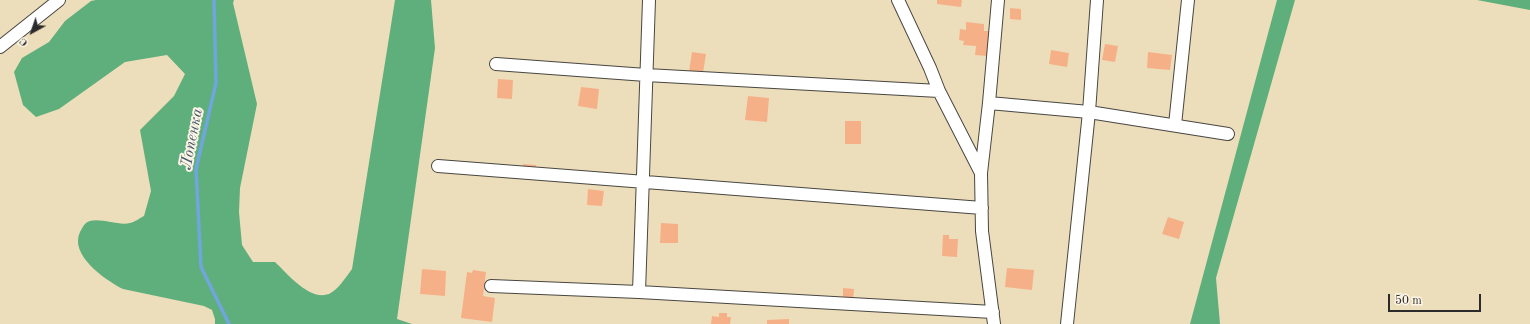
<!DOCTYPE html>
<meta charset="utf-8">
<style>
body{margin:0}
#map{position:relative;width:1530px;height:324px;overflow:hidden;background:#eddebb;font-family:"Old Standard TT",serif}
canvas{display:block}
.north{position:absolute;left:12px;top:12px;width:40px;height:40px;-webkit-text-stroke:3px #fcf5e5;paint-order:stroke;rotate:220deg;font-size:11px;font-weight:700;line-height:16px;text-align:center;color:#2b2b2b}
.north::after{content:'';display:block;margin:auto;width:14px;height:18px;background:#2b2b2b;clip-path:polygon(50% 0,100% 100%,50% 72%,0 100%)}
.scale{position:absolute;left:1388px;top:294px;width:93px;height:18px;box-sizing:border-box;border:2px solid #2b2b2b;border-top:0;padding-left:5px;font-size:12px;line-height:14px;white-space:nowrap;color:#2b2b2b;-webkit-text-stroke:3px #fcf5e5;paint-order:stroke}
</style>
<div id="map">
<canvas width="1530" height="324"></canvas>
<div class="north">С</div>
<div class="scale">50 m</div>
</div>
<script>
const g = document.querySelector('canvas').getContext('2d');
g.lineJoin = 'round';
function paint(path, color) { g.fillStyle = color; g.fill(path, 'evenodd'); }
function strokePath(path, color, width, dash) { g.strokeStyle = color; g.lineWidth = width; g.lineCap = dash ? 'butt' : 'round'; g.setLineDash(dash || []); g.stroke(path); }
function write(font, color, halo, rows, align = 'center') {
  g.font = font + ' "Old Standard TT",serif'; g.lineWidth = 4; g.setLineDash([]); g.textBaseline = 'middle'; g.strokeStyle = halo; g.fillStyle = color; for (const [text, x, y, turn = 0] of rows) {
    g.save(); g.translate(x, y); g.rotate((+turn || 0) * Math.PI / 180); g.textAlign = isNaN(turn) ? turn : align; if (halo) g.strokeText(text, 0, 0); g.fillText(text, 0, 0); g.restore();
  }
}
paint(new Path2D(`
 M 96,0 L 234,0 L 233,3 L 257,104 L 240,188 L 239,212 L 242,245 L 253,262 L 275,262 C 288,274 309,301 329,294 C 338,290 346,277 352,269 L 395,0 L 431,0 L 435,48 L 397,319 L 412,324 L 215,324 L 215,319 L 212,310 L 204,306 L 123,289 C 105,280 69,255 80,232 C 83,227 84,223 90,221 C 102,218 119,226 130,223 C 135,222 140,218 144,216 L 151,191 L 140,130 L 174,96 L 185,74 L 167,55 L 125,62 L 59,109 L 36,117 L 23,105 L 14,72 L 22,58 L 49,42 L 65,21 L 91,1 Z
 M 1277,0 L 1295,0 L 1216,278 L 1220,324 L 1190,324 Z
 M 1477,0 L 1530,0 L 1530,10 Z`), '#5eaf7b');
strokePath(new Path2D(`
 M 214,0 L 216,83 L 196,169 L 201,267 L 229,324`), '#71a5de', 3.5);
paint(new Path2D(`
 M 937,0 L 962,0 L 961,7 L 937,4 Z
 M 1010,8 L 1021,9 L 1021,20 L 1010,19 Z
 M 966,22 L 984,24 L 984,31 L 989,31 L 987,56 L 975,55 L 976,46 L 963,45 L 964,41 L 959,40 L 960,29 L 966,30 Z
 M 1105,44 L 1118,46 L 1115,62 L 1102,60 Z
 M 1051,50 L 1069,53 L 1067,67 L 1049,64 Z
 M 692,52 L 706,54 L 703,73 L 689,72 Z
 M 1148,52 L 1172,55 L 1170,70 L 1147,68 Z
 M 498,79 L 513,80 L 512,99 L 497,98 Z
 M 581,87 L 599,89 L 597,109 L 578,106 Z
 M 748,96 L 769,98 L 767,122 L 745,120 Z
 M 845,121 L 861,121 L 861,144 L 845,144 Z
 M 523,164 L 536,165 L 536,172 L 523,172 Z
 M 588,189 L 604,191 L 602,206 L 587,205 Z
 M 1168,217 L 1184,222 L 1179,239 L 1162,234 Z
 M 661,223 L 678,224 L 678,243 L 660,243 Z
 M 943,235 L 949,235 L 949,239 L 958,239 L 957,257 L 942,256 Z
 M 1007,268 L 1034,270 L 1032,290 L 1005,287 Z
 M 422,269 L 446,271 L 445,296 L 420,294 Z
 M 473,270 L 486,272 L 483,296 L 495,298 L 492,322 L 461,318 L 467,272 L 472,273 Z
 M 843,288 L 854,289 L 853,301 L 843,300 Z
 M 719,313 L 727,313 L 727,317 L 731,317 L 730,324 L 711,324 L 712,316 L 719,317 Z
 M 789,319 L 789,324 L 767,324 L 767,320 Z`), '#f6b087');
const minor = new Path2D(`
 M 898,0 L 930,68 L 939,91 L 981,173 L 982,231 L 994,324
 M 0,47 L 59,0
 M 496,64 L 646,75 L 939,91
 M 989,103 L 998,0
 M 1175,125 L 1188,0
 M 438,166 L 982,208
 M 981,173 L 989,103 L 1089,112 L 1228,134
 M 491,286 L 639,292 L 649,0
 M 639,292 L 993,312
 M 1067,324 L 1089,112 L 1097,0`);
strokePath(minor, '#484641', 14);
strokePath(minor, '#fff', 12);
write('italic 16px', '#44566a', '#fcf5e5', [
 ["Лопенка",192,139,-79]
]);
</script>
